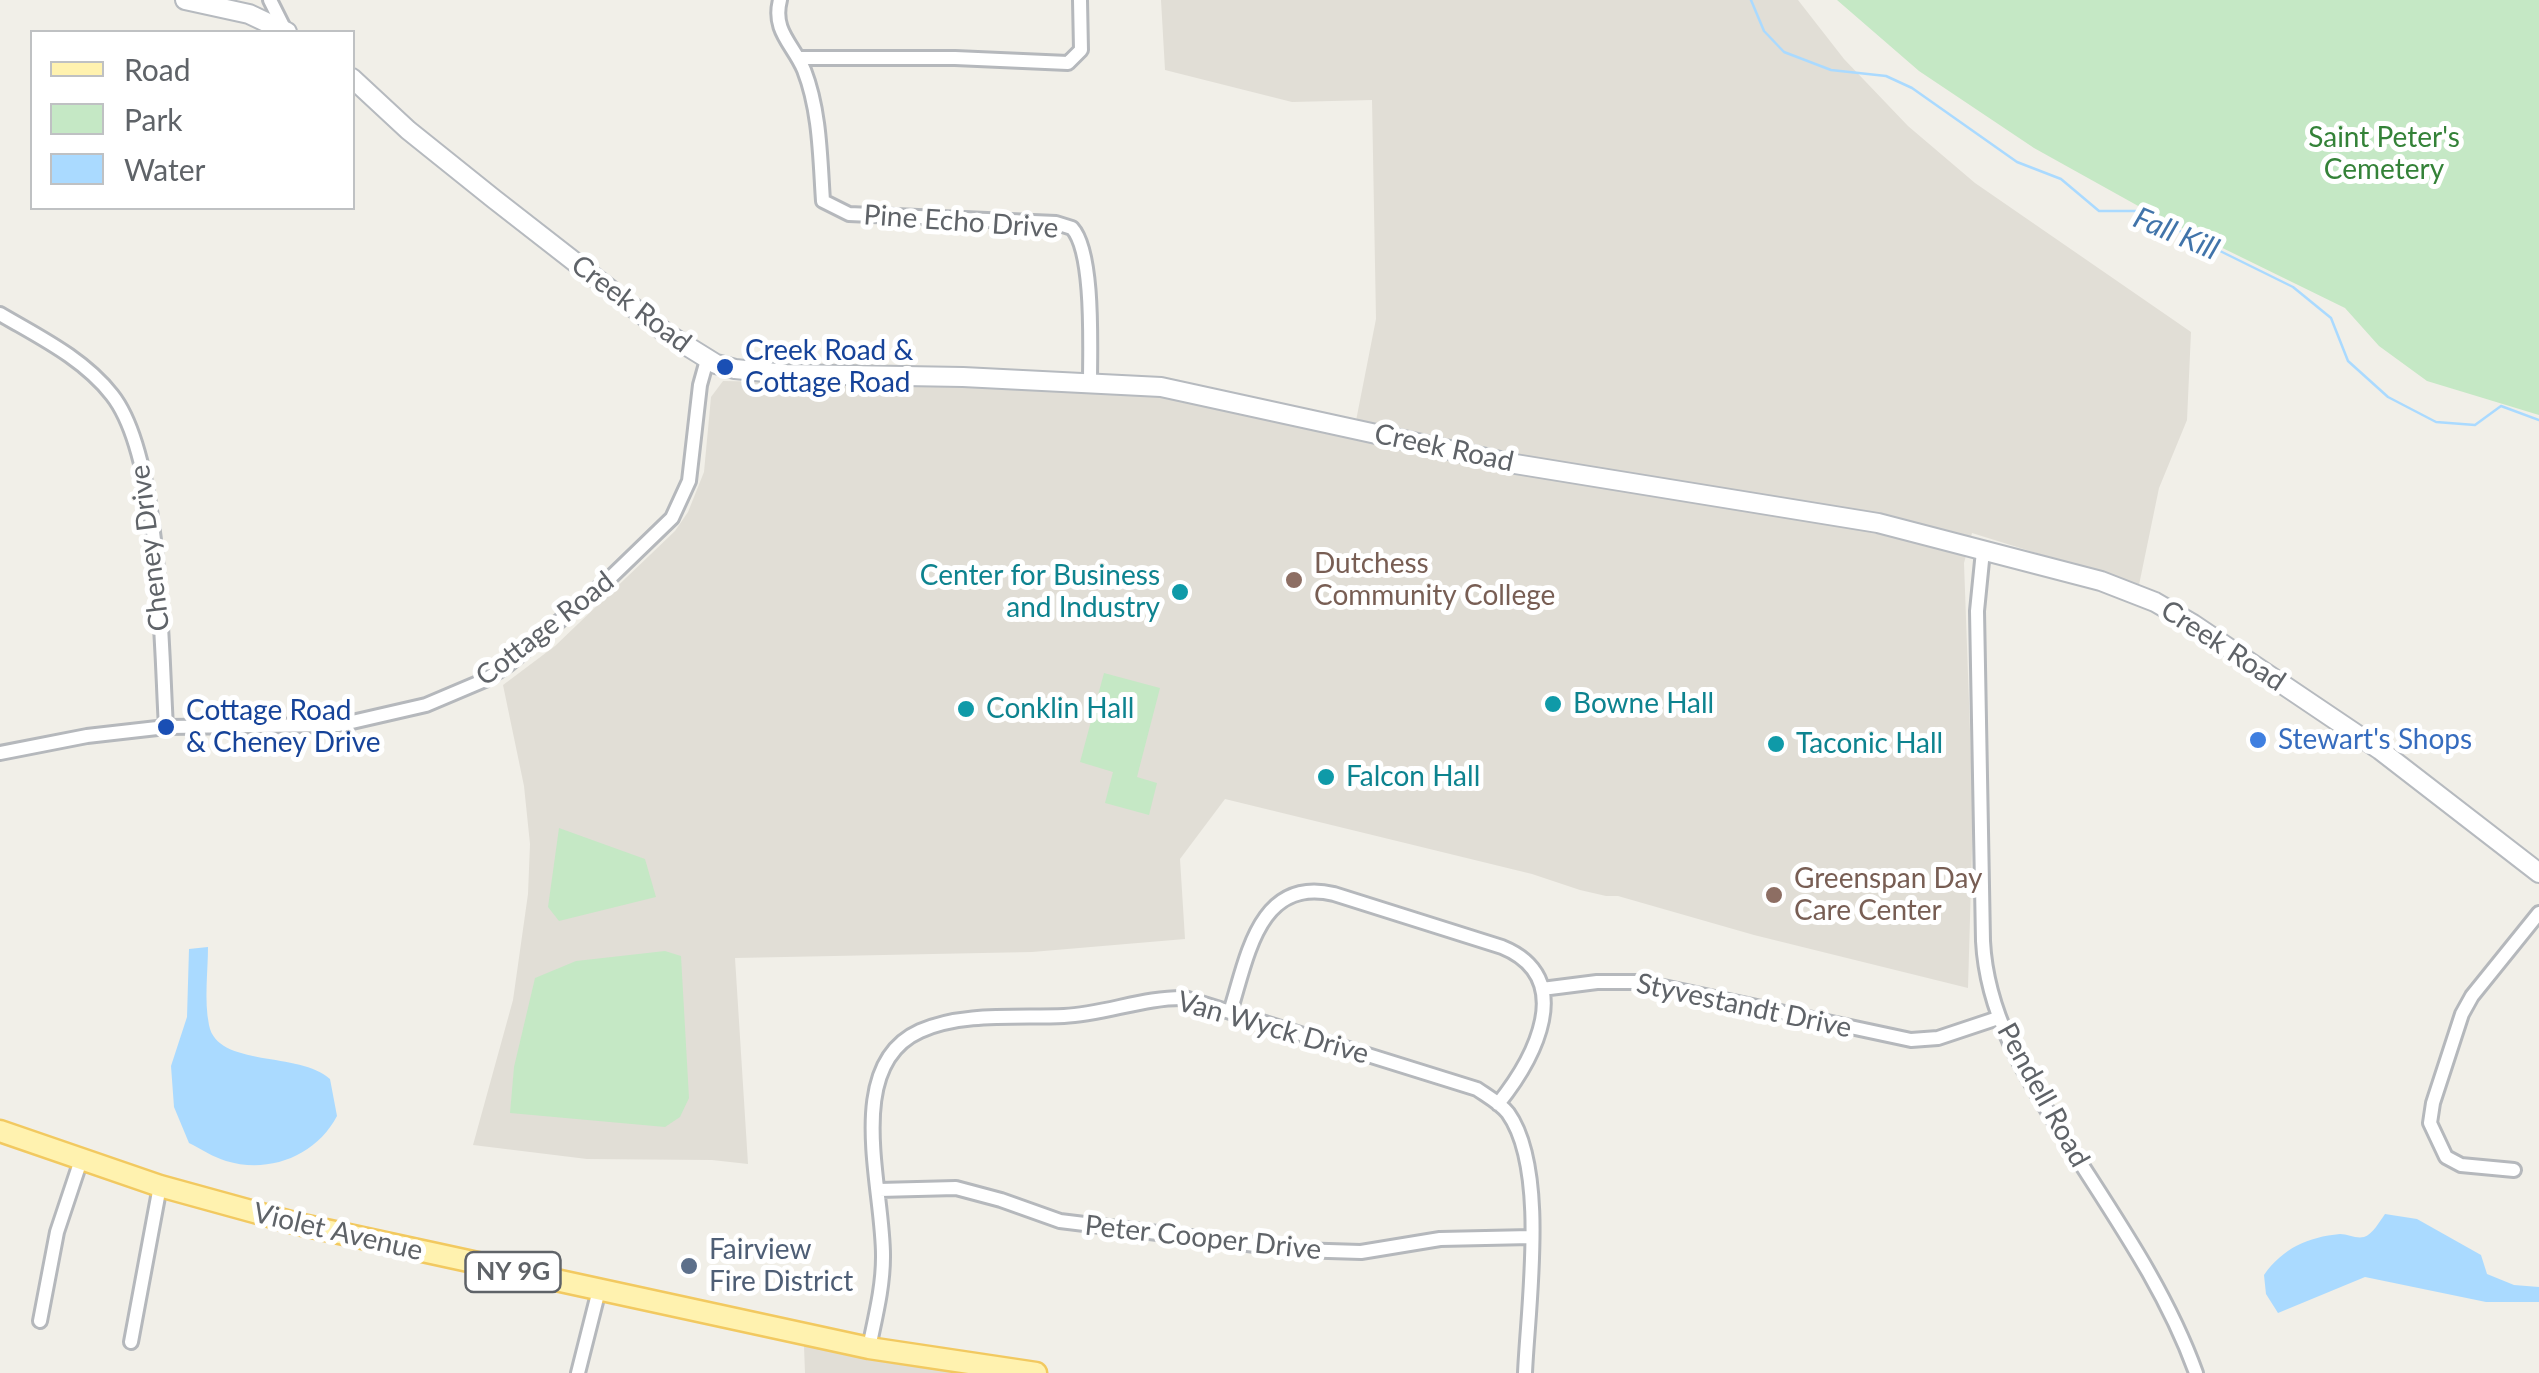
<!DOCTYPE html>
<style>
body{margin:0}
#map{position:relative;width:2539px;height:1373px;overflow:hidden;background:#f1efe8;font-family:Lato,sans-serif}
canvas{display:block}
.legend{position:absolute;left:30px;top:30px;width:325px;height:180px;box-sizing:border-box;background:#fff;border:2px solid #bfc1c3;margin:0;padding:12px 18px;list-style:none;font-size:30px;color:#5f6368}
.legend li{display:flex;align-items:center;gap:20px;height:50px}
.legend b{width:50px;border:2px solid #bfc1c3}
</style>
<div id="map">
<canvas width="2539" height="1373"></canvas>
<ul class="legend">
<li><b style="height:12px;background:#fff2af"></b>Road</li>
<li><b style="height:28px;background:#c5e8c5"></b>Park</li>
<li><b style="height:28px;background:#aadaff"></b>Water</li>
</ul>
</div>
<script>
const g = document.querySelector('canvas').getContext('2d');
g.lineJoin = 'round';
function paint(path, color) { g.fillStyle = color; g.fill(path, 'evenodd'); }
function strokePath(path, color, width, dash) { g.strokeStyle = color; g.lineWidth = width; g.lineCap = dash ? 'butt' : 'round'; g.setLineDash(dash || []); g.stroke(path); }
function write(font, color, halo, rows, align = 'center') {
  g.font = font + ' Lato,sans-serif'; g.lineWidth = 10; g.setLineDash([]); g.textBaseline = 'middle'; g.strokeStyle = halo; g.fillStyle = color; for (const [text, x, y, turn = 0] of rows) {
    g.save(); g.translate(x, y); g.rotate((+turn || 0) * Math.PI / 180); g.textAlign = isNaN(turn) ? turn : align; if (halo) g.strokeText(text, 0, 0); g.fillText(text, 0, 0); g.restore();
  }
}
paint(new Path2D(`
 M 1161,0 L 1798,0 L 1844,59 L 1908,126 L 1975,183 L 2191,332 L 2187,420 L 2159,488 L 2139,585 L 1972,533 L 1964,563 L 1973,814 L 1968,988 L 1754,935 L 1618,896 L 1606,896 L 1580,890 L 1532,874 L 1225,799 L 1180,859 L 1185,939 L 1032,952 L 735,958 L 748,1164 L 712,1160 L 587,1159 L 473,1145 L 513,1000 L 528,894 L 530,844 L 524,786 L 503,685 L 555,646 L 675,531 L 688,512 L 704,472 L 711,397 L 723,381 L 997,386 L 1163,395 L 1353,436 L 1376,319 L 1372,100 L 1292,102 L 1165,70 Z
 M 804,1346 L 994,1373 L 805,1373 Z`), '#e1ded6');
paint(new Path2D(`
 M 1837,0 L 2539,0 L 2539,415 L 2427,381 L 2379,346 L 2345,308 L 2149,212 L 2034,148 L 1919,71 Z
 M 1104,673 L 1160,688 L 1137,777 L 1157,783 L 1149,815 L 1105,803 L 1113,772 L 1080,762 Z
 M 559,828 L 645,859 L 656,897 L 559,921 L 548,907 Z
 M 665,951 L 681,956 L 689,1098 L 680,1117 L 665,1127 L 510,1113 L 514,1067 L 535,978 L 576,961 Z`), '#c5e8c5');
paint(new Path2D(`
 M 208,947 C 208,971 204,1000 209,1025 C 217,1068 300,1051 330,1079 L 337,1116 C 316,1156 269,1174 226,1161 C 213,1157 201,1149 189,1143 L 174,1107 L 171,1066 L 187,1017 L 189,949 Z
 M 2385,1214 L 2417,1219 L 2481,1255 L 2487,1274 L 2514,1285 L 2539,1287 L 2539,1302 L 2486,1302 L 2365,1277 L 2278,1313 L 2266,1294 L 2264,1275 C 2283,1248 2308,1237 2340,1234 C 2348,1234 2356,1239 2364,1237 C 2372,1235 2380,1221 2385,1214 Z`), '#aadaff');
strokePath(new Path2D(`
 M 1751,0 L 1764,31 L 1784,52 L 1831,70 L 1886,76 L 1912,88 L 2017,162 L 2061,179 L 2099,211 L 2139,211 L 2293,287 L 2331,318 L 2348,361 L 2388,397 L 2436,422 L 2475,425 L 2501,406 L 2539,420`), '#aadaff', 2.5);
const street = new Path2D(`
 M 270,0 L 285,30
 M 780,0 C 772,31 793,44 804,70 C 820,111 820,157 823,201 L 849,214 L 1056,223 L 1072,228 C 1094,252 1090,347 1090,382
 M 798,58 L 955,58 L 1068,63 L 1081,50 L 1080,0
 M 0,314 C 39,337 83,358 112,395 C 161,457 161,645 166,727
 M 1983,551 L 1977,611 L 1983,941 C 1987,1019 2029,1081 2069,1145 C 2116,1219 2166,1290 2196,1373
 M 0,753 L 87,736 L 166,727 L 339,725 L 426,705 L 485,680 L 509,664 L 611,577 L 672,518 L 689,481 L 700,385 L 707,360
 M 1542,989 L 1597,982 L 1640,982 L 1911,1040 L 1938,1038 L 1998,1018
 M 1230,1012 C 1247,959 1258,876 1334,894 L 1502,947 C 1578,978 1534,1059 1498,1104
 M 2514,1170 L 2461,1165 L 2446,1157 L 2430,1123 L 2433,1103 L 2462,1014 L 2472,996 L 2539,913
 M 879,1190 L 956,1188 L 1001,1200 L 1060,1221 L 1296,1250 L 1361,1252 L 1440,1239 L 1531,1237
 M 40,1321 L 57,1232 L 81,1160
 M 131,1342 L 160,1186
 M 869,1348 C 875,1318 883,1288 883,1257 C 884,1190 842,1066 920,1031 C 962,1012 1019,1018 1064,1016 C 1105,1014 1145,997 1185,998 L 1477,1089 C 1487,1096 1500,1103 1508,1113 C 1548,1169 1528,1304 1525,1373
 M 578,1373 L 599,1290`);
const secondary = new Path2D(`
 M 185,0 L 249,14 L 287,32
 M 352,78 L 408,130 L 494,199 L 666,333 L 716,364 L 735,369 L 786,374 L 963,377 L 1161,387 L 1509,463 L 1878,523 L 2101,581 L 2155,602 L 2193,624 L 2380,750 L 2539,873`);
const primary = new Path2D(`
 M 0,1131 L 160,1186 L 298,1224 L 869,1348 L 1036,1373`);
strokePath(street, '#b5b8bc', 18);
strokePath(secondary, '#b6babf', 22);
strokePath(primary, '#f2c960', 25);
strokePath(street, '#fff', 12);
strokePath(secondary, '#fff', 18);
strokePath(primary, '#fff2af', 20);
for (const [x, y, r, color] of [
 [725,367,10,"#1a4fb4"],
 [1294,580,10,"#8d6e63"],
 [1180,592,10,"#0f9aa8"],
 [1553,704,10,"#0f9aa8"],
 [966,709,10,"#0f9aa8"],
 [166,727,10,"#1a4fb4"],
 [2258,740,10,"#3f7fe0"],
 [1776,744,10,"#0f9aa8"],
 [1326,777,10,"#0f9aa8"],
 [1774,895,10,"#8d6e63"],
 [689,1266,10,"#5c6f8a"]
]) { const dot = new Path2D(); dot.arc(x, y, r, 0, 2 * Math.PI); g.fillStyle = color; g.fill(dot); strokePath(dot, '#fff', 4); }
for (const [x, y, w] of [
 [513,1272,95]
]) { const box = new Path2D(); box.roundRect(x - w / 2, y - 20, w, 40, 8); g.fillStyle = '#fff'; g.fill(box); strokePath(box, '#5f6368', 2.5); }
write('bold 25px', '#5f6368', null, [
 ["NY 9G",513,1272]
]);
write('28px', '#348238', '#fff', [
 ["Saint Peter's",2384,138],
 ["Cemetery",2384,170]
]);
write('28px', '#5f6368', '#fff', [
 ["Pine Echo Drive",961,222,4],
 ["Creek Road",631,304,37],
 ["Creek Road",1444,448,12],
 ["Cheney Drive",150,548,-97],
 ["Cottage Road",545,629,-38],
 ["Creek Road",2223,646,33],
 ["Styvestandt Drive",1744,1006,12],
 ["Van Wyck Drive",1273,1028,16],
 ["Pendell Road",2043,1095,61],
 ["Violet Avenue",338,1232,13],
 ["Peter Cooper Drive",1203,1238,6]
]);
write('28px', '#164399', '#fff', [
 ["Creek Road &",745,351],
 ["Cottage Road",745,383],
 ["Cottage Road",186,711],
 ["& Cheney Drive",186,743]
], 'left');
write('28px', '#785e54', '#fff', [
 ["Dutchess",1314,564],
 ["Community College",1314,596],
 ["Greenspan Day",1794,879],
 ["Care Center",1794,911]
], 'left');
write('28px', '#0d838f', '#fff', [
 ["Center for Business",1160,576,"right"],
 ["and Industry",1160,608,"right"],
 ["Bowne Hall",1573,704],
 ["Conklin Hall",986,709],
 ["Taconic Hall",1796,744],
 ["Falcon Hall",1346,777]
], 'left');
write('28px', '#366cbe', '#fff', [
 ["Stewart's Shops",2278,740]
], 'left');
write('28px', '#4e5e75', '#fff', [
 ["Fairview",709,1250],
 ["Fire District",709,1282]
], 'left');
write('italic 30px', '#4174aa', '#fff', [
 ["Fall Kill",2176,234,23]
]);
</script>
